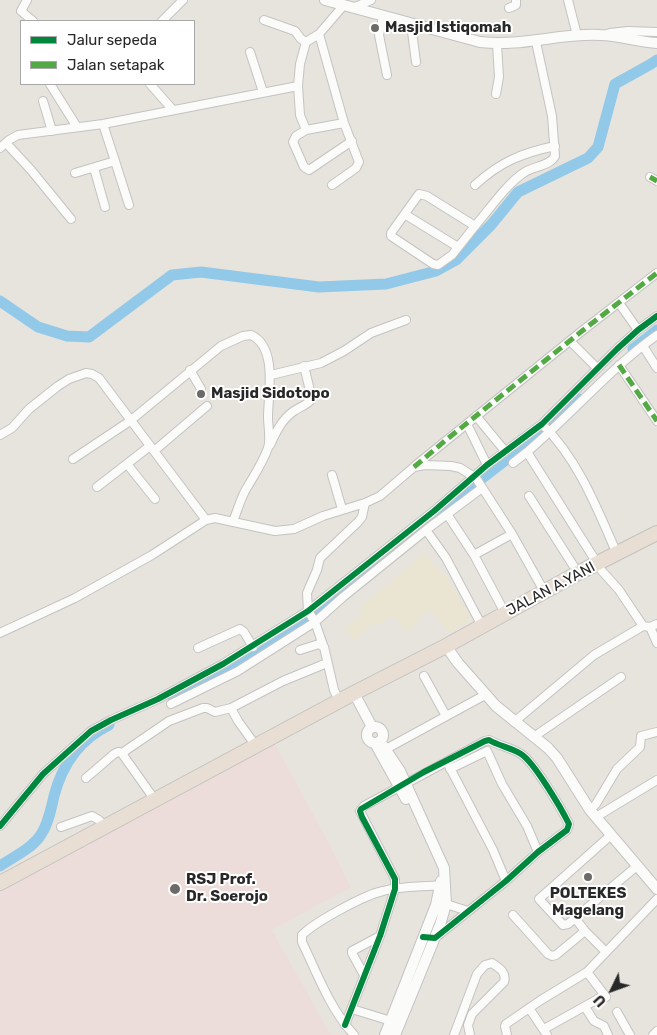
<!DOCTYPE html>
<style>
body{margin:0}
#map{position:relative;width:657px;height:1035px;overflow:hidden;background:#e7e4de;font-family:Rubik,sans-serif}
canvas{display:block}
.legend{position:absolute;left:20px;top:20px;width:175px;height:65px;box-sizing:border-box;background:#fff;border:1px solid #a9a9a9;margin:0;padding:6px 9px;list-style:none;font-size:15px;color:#282828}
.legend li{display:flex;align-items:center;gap:10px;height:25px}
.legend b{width:25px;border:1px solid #a9a9a9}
.north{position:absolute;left:587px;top:965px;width:50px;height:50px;-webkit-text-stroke:4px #fff;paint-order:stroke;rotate:228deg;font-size:14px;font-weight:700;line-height:20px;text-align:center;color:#282828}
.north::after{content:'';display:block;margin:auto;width:18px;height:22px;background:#282828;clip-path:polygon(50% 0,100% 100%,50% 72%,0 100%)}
</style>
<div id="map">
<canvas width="657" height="1035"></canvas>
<ul class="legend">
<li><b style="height:6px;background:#00873e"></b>Jalur sepeda</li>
<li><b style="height:6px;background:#53aa44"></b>Jalan setapak</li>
</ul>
<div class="north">U</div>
</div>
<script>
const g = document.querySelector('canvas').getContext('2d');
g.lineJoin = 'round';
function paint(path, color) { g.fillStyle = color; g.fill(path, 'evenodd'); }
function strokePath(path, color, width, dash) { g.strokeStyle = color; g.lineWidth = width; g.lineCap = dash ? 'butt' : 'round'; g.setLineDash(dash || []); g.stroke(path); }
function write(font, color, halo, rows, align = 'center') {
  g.font = font + ' Rubik,sans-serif'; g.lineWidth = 4; g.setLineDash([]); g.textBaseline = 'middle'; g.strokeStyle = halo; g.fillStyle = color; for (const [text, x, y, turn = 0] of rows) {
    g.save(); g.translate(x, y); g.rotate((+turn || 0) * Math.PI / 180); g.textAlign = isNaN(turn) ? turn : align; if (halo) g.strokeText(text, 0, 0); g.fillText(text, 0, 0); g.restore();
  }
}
paint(new Path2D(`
 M 424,553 L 448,580 L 472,619 L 448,633 L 432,610 L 417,619 L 419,623 L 406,632 L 395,617 L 371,626 L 353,640 L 344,628 L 362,614 L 358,609 Z`), '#eae5d2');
paint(new Path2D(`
 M 275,744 L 326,838 L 351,887 L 272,930 L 331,1035 L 0,1035 L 0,891 Z`), '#edddda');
strokePath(new Path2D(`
 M 0,301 L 38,327 L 67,336 L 89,337 L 172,275 L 201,272 L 319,287 L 386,284 L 436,271 L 456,260 L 491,225 L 518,192 L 588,158 L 598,147 L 615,84 L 651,64 L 657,60
 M 633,349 L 657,330
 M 428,520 L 541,433 L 579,399
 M 171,695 L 227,669 L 301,623 L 402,541
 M 0,866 C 13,857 31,849 40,836 C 48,825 51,809 54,796 C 62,765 80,739 109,725`), '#92c9e8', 11);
const street = new Path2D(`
 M 27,0 L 21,11 L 33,21
 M 568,0 L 577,35
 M 353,8 L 371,0
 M 509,8 L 516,5 L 516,0
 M 383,16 L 379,35 L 387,75
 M 264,20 L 295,31 L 301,39 L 306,42
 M 162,21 L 183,0
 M 411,24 L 416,62
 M 610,33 L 628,31 L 657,32
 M 319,34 L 344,123 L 359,162 L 356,168 L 332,185
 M 250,52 L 263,92
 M 50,84 L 77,127
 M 150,84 L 173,110
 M 298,86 L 300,115 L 306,130 L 296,136 L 293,142 L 304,167 L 309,170 L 352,141
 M 496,94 L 499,77 L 497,44
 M 43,101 L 52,131
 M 306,130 L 344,123
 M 6,143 L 31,170 L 71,219
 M 0,148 L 9,140 L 18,135 L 103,124 L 298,86 L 300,64 L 306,42 L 319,34 L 344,5
 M 115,161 L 129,205
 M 94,168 L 105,207
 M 75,173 L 115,161 L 103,124
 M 650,177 L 657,181
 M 475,185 C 500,162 522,153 555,146
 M 419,194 L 427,196 L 475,226 L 452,255 L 438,265 L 433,264 L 391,236 L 391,233 Z
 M 406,215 L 458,247
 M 475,226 C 489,210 507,183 525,172 C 534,166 550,166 555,156 L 552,116 L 536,42
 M 619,303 L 638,330
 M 657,335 C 609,369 571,415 527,452 L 602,571 L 619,590 L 643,626 L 650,627 L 657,624
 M 570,341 L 597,368
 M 643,346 L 657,368
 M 619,365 L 657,421
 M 190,370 L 201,389
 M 271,375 L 321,363 L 344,351 L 371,333 L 406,320
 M 476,416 L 505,451
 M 467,424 L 487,465
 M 542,424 C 578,459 597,508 617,554
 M 0,435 L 12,428 L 29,409 L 58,386 L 69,379 L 86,373 L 92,374 L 99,378 L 206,520
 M 270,445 C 276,432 282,419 294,411 C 300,407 307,405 312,399 L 304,366
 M 154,451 L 207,406
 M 73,459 L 130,421 L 221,346 L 243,336 L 251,335 C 278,347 268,395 268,417 C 268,427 271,439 268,448 C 263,462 255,474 248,486 C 241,496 238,510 233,521
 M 513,463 L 527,452
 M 127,464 L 155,499
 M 416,465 L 582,331 L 657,273
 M 332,475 L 342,509
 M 97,487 L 150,446
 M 529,496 L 578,573
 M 447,514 L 474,555 L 505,613
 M 426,530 L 446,558 L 482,626
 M 474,555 L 512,534
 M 650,627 L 657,643
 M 0,633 L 75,598 L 152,555 L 206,520 L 215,518 L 275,531 L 294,529 L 323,516 L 365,503 L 380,496 L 414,467 L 425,465 L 451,466 L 460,468 L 476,478 L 512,534 L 544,591
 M 323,645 L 315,622 L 308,611 L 307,593 L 317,570 L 320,558 L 358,522 L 362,517 L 365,503
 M 198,648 L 240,629 L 244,632 L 253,647
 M 300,650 L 319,644 L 324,647 L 334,690 L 339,701
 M 424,676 L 446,716
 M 171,704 L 238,671 L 315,622 L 343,597 L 426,530 L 482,488
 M 231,708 L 283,681 L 327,663
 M 514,722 L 594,655 L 643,626
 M 535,736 L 621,677
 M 386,749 L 485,695
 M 449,766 L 493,850 L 506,881
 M 450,769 L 487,751 L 502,784 L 527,826 L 538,852
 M 86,778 L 114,754 L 118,752 L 123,753
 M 155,800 L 123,755 L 125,751 L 169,721 L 203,708 L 207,708 L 215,712 L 231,708 L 238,721 L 256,746
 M 590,810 L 596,804 L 617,769 L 640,747 L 641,736 L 657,732
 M 596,817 L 657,780
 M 0,826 L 43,774 L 91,731 L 111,720 L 158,699 L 223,664 L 308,611 L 434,511 L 487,465 L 542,424 L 617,349 L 638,330 L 657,316
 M 61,827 L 92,816 L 99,820 L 105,827
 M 446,904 L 468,911
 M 513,915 L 548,954 L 552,956 L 556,955 L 585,931
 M 575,918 L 568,924 L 563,925 L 539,899 L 611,835
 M 606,952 L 585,931 L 575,918 L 637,866
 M 587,972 L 606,997
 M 364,975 L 352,953 L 352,951 L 380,936
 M 585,1007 L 594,1021 L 604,1026 L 608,1035
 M 529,1008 L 547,1035
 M 352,1009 L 391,1021
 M 617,1012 L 630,1035
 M 345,1025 L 380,936 L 395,889 L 395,879 L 360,811 L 364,806 L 485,741 L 489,740 C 499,746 510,747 521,754 C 534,762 561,808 569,824 L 567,830 L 538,852 L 506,881 L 435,938
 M 544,1029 L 605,995
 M 354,1035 C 330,1009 317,973 302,942 L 302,935 C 315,922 364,895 383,891 C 401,886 422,887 441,885
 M 454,1035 L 477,974 L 485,965 L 492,963 C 499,968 507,972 504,982 L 472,1014 L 468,1025 L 470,1035
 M 507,1035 L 505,1026 L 506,1024 L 541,1000 L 587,972 L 657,899
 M 653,1035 L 657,1031`);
const secondary = new Path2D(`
 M 325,0 L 480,42 C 522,47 559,33 600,35 C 619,35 638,42 657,43
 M 446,646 L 458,663 L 496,706 L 548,748 L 557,758 L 590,810 L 657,889
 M 354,693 L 372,727
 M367 735a8 8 0 1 1 16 0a8 8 0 1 1-16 0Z
 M 380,741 L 400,771 L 444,868 L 446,904 L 440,925 L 395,1035
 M 375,743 L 406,799
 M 385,1035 L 436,905 L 441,881`);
const highway = new Path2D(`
 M 0,883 L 354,693 L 446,646 L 578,573 L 657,533`);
strokePath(street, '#c4c3c3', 10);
strokePath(secondary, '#c4c3c3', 12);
strokePath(highway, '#c3c2c0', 16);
strokePath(street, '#fbfbfa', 8);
strokePath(secondary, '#fbfbfa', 10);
strokePath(highway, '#e8ded3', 14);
strokePath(new Path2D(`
 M 650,177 L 657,181
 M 619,365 L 657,421
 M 414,467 L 446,440 L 582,331 L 657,273`), '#53aa44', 5, [10, 5]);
strokePath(new Path2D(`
 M 0,826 L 43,774 L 91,731 L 111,720 L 158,699 L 223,664 L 308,611 L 434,511 L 487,465 L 542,424 L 617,349 L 638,330 L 657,316
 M 345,1025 L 380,936 L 395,889 L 395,879 L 362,817 L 360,811 L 361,809 L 424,772 L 485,741 L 489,740 C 499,746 510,747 521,754 C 534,762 561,808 569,824 L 567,830 L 538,852 L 506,881 L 435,938 L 423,937`), '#00873e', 6);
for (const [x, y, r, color] of [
 [375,28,5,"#6b6a68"],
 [201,394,5,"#6b6a68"],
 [588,877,5,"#6b6a68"],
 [175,889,6,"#6b6a68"]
]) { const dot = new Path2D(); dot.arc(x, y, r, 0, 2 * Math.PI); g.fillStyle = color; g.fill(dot); strokePath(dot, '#fff', 2); }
write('bold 15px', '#282828', '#fff', [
 ["Masjid Istiqomah",385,28],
 ["Masjid Sidotopo",211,394],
 ["RSJ Prof.",186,880],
 ["Dr. Soerojo",186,897],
 ["POLTEKES",588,894,"center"],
 ["Magelang",588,911,"center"]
], 'left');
write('15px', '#282828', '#fff', [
 ["JALAN A.YANI",551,589,-28]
]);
</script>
